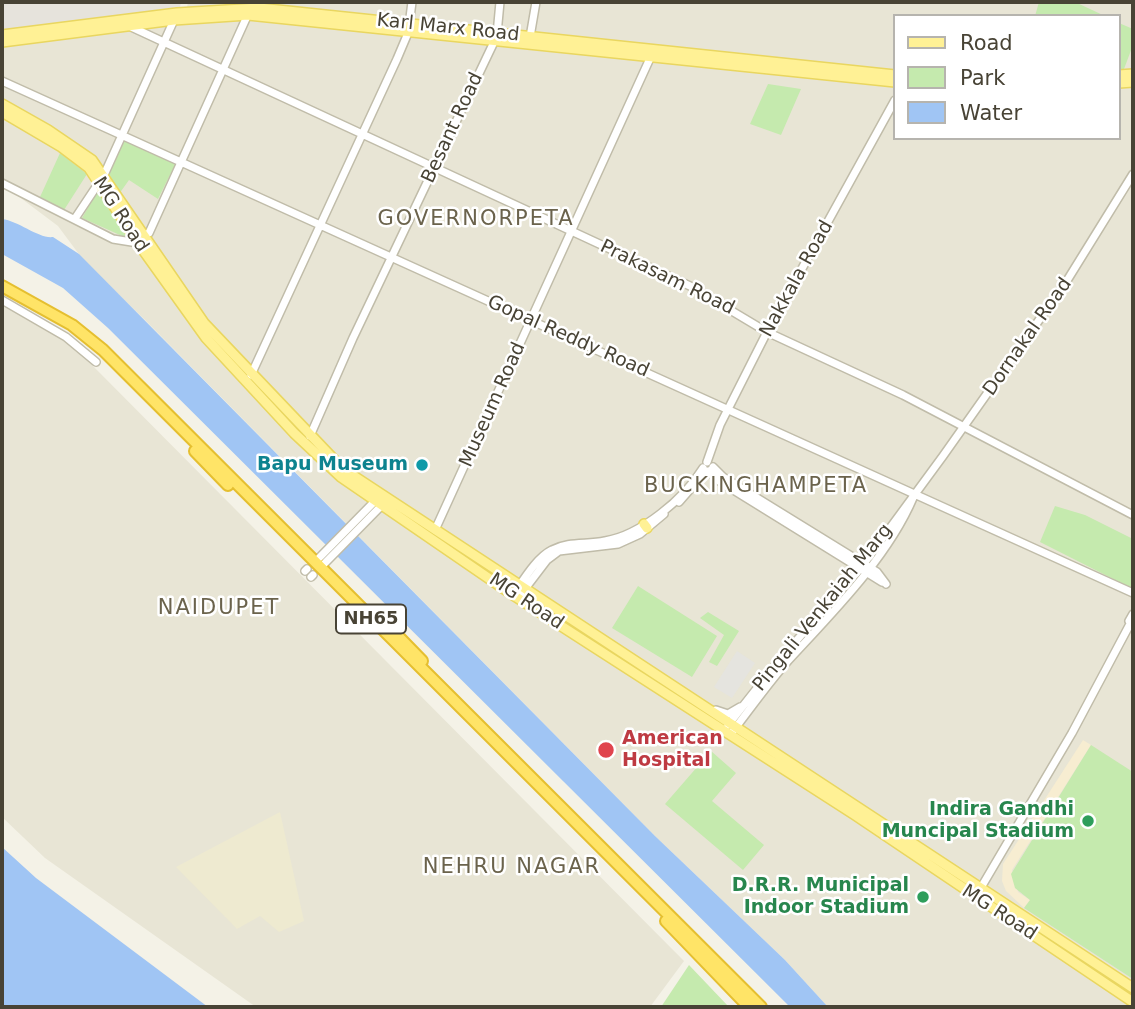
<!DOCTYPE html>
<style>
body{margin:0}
#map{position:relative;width:1135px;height:1009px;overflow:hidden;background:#f4f2e7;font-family:"DejaVu Sans",sans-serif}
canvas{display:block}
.frame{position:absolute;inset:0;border:4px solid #484335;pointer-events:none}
.legend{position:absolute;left:893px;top:14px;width:228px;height:126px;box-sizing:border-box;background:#fff;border:2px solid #b6b4ae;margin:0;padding:9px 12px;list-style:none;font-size:21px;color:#484335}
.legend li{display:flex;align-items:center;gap:14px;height:35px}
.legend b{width:35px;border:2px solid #b6b4ae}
</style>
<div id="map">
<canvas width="1135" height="1009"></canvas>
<div class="frame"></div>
<ul class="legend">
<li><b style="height:9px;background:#fff195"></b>Road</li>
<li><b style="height:19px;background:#c5eaae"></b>Park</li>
<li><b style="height:19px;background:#a0c5f4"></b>Water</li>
</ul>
</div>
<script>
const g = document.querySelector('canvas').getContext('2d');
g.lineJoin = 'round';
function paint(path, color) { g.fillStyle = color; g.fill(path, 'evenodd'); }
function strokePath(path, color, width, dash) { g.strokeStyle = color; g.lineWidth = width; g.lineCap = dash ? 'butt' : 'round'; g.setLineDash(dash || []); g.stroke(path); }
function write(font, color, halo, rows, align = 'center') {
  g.font = font + ' "DejaVu Sans",sans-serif'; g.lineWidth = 5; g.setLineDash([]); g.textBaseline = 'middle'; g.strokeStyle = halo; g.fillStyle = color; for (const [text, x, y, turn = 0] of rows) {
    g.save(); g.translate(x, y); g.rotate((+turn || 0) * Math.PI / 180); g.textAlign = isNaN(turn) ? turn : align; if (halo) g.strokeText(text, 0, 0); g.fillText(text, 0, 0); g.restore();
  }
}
paint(new Path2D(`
 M 188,2 L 1133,2 L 1133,1007 L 828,1007 L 785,960 L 655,836 L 144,319 L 84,261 L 58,226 L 2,184 L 2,38 L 185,18 ZM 895,16 L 1119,16 L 1119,138 L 895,138 Z
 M 2,304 L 61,336 L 88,361 L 684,961 L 650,1007 L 256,1007 L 45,858 L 2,817 Z`), '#e8e5d5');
paint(new Path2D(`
 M 1083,740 L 1091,745 L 1012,870 L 1018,892 L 1030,900 L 1024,908 L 1006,891 L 1002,881 L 1003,864 Z`), '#f7edd1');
paint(new Path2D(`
 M 21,2 L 181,2 L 180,7 L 2,31 L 2,4 Z`), '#e6e3dc');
paint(new Path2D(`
 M 280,812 L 304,921 L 279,932 L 260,916 L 237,929 L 176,867 Z`), '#eeead0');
paint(new Path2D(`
 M 1039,2 L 1075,2 L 1105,16 L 1035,16 Z
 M 1119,23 L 1133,29 L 1133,45 L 1124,69 L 1119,69 Z
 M 768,84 L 801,89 L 781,135 L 750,124 Z
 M 126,138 L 176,163 L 158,199 L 129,180 L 119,194 L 107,175 Z
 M 60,153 L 87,174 L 64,210 L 40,197 Z
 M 97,192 L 99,192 L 131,240 L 82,218 Z
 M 1055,506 L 1085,515 L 1133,539 L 1133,589 L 1040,542 Z
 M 638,586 L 717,636 L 692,677 L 612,628 Z
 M 708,612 L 739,631 L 717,666 L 709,662 L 724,635 L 700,618 Z
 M 1091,745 L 1133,772 L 1133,979 L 1024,908 L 1030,900 L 1015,888 L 1011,874 Z
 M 711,751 L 736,773 L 712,801 L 764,845 L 743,870 L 665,804 Z
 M 689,965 L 728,1006 L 728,1007 L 661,1007 Z`), '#c5eaae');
paint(new Path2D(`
 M 737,651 L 755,663 L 732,698 L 714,687 Z`), '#e5e4df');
paint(new Path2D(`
 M 2,219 C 19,221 39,239 53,237 L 79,254 L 655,836 L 785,960 L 828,1007 L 790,1007 L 108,328 L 63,288 L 2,254 Z
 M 2,847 L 36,878 L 208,1007 L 2,1007 Z`), '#a0c5f4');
const minor = new Path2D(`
 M 127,25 L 690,286 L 767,332 L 903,395 L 1133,515
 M 497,34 L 500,2
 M 530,37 L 536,2
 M 2,81 L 1133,593
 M 2,183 L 113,239 L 138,243
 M 76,217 L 104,175 L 174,20
 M 143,235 L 149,233 L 249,12
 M 2,300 L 66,337 L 96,362
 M 251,375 L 397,59 L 408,33 L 412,2
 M 310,436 L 353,338 L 494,42
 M 707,462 L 720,425 L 767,332 L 895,100
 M 713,467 L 723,477 L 877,572 L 886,584
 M 709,471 L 719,481 L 882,582
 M 679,502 L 706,471
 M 435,530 L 652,54
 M 319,558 L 378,498
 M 325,563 L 385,502
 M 305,571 L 307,569
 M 311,577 L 313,575
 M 513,595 C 523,581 536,558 552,550 C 569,541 587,545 605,541 C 641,535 684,499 703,468
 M 518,598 L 547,560 L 559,551 L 618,544 L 640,534 L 664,514
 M 1133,625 L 1129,621 L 1133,614
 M 716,710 L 728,714 L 740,707
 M 728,725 L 781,658 L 860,569 L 943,456 L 1068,279 L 1133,174
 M 733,731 C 750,709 767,685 786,663 C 830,615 887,559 913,498
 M 979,891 L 1072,733 L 1130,624`);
const major = new Path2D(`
 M 2,35 L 177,13 L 259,8 L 895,75
 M 2,42 L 174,20 L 248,15 L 895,82
 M 1119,75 L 1133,74
 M 1119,83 L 1133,82
 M 2,104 L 48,130 L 92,160 L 204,323 L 343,469 L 1133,988
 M 2,112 L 60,146 L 89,168 L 138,243 L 206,338 L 294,433 L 341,477 L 513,595 L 855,815 L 1133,1002
 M 644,524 L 647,528`);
const highway = new Path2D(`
 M 2,286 L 72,325 L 103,350 L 761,1007
 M 195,451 L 228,485
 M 387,625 L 422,661
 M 666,921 L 749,1007`);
strokePath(minor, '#c0bca9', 10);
strokePath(major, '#e9d660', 12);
strokePath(highway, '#e5bf30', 14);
strokePath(minor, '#fff', 7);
strokePath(major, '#fff195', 9);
strokePath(highway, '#ffe467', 10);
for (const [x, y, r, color] of [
 [422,465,7,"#0f9aa8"],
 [606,750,9,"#e0444e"],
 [1088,821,7,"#2e9e5b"],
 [923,897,7,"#2e9e5b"]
]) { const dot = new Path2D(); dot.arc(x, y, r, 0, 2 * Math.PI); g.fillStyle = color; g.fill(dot); strokePath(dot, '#fff', 2.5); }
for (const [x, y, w] of [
 [371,619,70]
]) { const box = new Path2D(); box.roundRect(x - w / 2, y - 14.5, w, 29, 5); g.fillStyle = '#fff'; g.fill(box); strokePath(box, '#484335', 2); }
write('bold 18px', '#484335', null, [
 ["NH65",371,619]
]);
write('19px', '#484335', '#fff', [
 ["Karl Marx Road",448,28,6],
 ["Besant Road",453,128,-65],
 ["MG Road",120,215,57],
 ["Prakasam Road",667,278,26],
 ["Nakkala Road",797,279,-61],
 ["Gopal Reddy Road",568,337,24],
 ["Dornakal Road",1028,337,-55],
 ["Museum Road",493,405,-66],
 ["MG Road",526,602,34],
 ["Pingali Venkaiah Marg",823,608,-51],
 ["MG Road",999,913,33]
]);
write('bold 19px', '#0d838f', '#fff', [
 ["Bapu Museum",408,465]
], 'right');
write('bold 19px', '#be3a42', '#fff', [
 ["American",622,739],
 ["Hospital",622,761]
], 'left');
write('bold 19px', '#27864d', '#fff', [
 ["Indira Gandhi",1074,810],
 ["Muncipal Stadium",1074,832],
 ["D.R.R. Municipal",909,886],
 ["Indoor Stadium",909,908]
], 'right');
g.letterSpacing = '2px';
write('21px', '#6b634c', '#fff', [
 ["GOVERNORPETA",476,220],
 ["BUCKINGHAMPETA",756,487],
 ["NAIDUPET",219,609],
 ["NEHRU NAGAR",512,868]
]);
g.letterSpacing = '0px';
</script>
